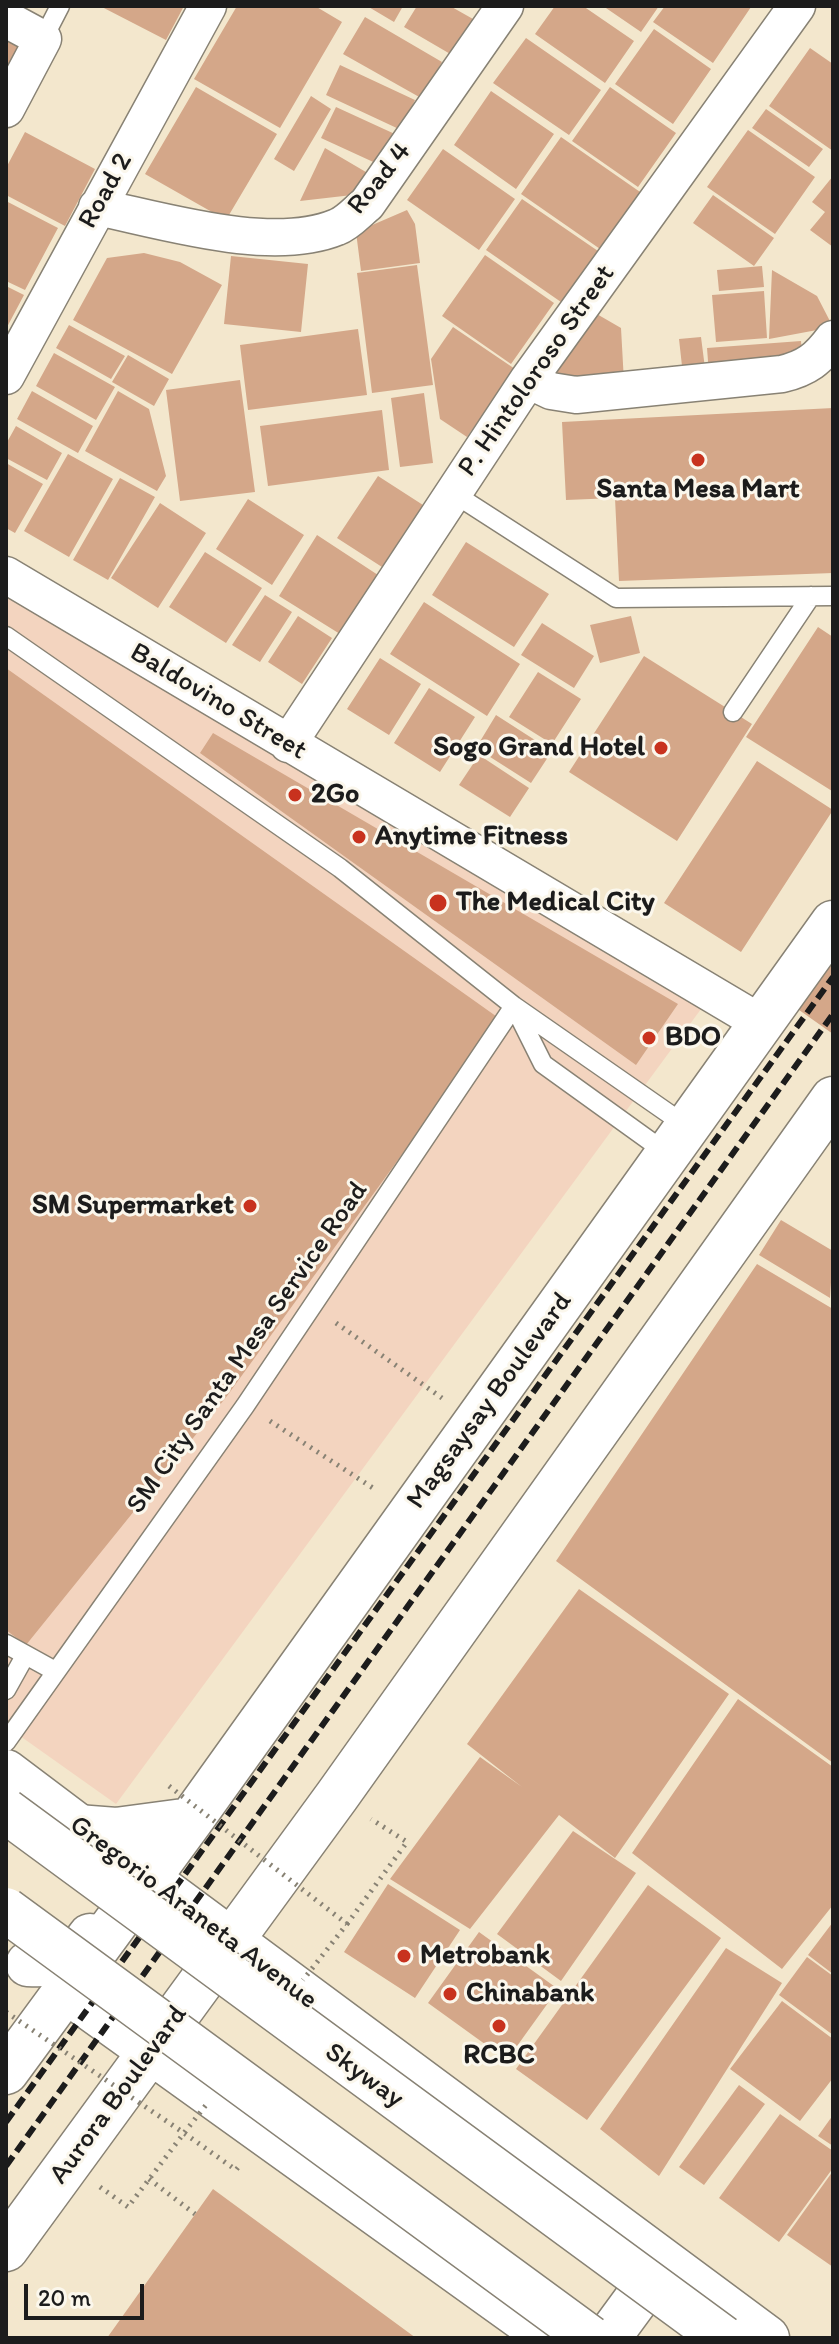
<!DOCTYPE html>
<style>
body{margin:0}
#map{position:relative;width:839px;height:2344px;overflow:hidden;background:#f3e7cd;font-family:Itim,sans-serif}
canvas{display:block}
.frame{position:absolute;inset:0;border:8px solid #1c1c1c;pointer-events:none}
.scale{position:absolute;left:24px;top:2284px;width:120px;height:36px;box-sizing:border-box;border:4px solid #1c1c1c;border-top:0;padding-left:10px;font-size:24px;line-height:28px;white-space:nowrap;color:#1c1c1c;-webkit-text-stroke:6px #fbf7ec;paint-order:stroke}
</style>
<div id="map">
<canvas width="839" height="2344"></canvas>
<div class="frame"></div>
<div class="scale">20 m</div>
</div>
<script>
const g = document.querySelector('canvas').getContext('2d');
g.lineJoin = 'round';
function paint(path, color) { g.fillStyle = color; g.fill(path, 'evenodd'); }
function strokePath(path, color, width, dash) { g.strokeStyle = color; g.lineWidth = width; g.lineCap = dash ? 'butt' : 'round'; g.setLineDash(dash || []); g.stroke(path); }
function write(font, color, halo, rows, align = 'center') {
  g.font = font + ' Itim,sans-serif'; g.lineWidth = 6; g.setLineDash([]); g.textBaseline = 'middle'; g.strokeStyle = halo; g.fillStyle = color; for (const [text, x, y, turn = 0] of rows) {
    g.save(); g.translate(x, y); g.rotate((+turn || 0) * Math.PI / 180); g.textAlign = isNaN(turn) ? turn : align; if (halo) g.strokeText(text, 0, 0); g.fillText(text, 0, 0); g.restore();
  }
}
paint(new Path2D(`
 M 6,593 L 704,1005 L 116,1804 L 6,1726 Z`), '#f3d4bf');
paint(new Path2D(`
 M 100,6 L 184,6 L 166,40 Z
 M 237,6 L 315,6 L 342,22 L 280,128 L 194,79 Z
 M 367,6 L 403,6 L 394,22 Z
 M 417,6 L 450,6 L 473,19 L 452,55 L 404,27 Z
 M 555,6 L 583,6 L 634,41 L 605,83 L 535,34 Z
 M 603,6 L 659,6 L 641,32 Z
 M 665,6 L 749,6 L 751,7 L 713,63 L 653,22 Z
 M 365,17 L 442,62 L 421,98 L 343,54 Z
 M 654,29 L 711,69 L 673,124 L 615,84 Z
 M 6,33 L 22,42 L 6,72 Z
 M 526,38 L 601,90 L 569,135 L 493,83 Z
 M 810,48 L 833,64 L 833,151 L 769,106 Z
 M 340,65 L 415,100 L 401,130 L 326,95 Z
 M 196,87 L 277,134 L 226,220 L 145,174 Z
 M 610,87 L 676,133 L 638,187 L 572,141 Z
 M 491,91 L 554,134 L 516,189 L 454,145 Z
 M 311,96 L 331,109 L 294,171 L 274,159 Z
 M 336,107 L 397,135 L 382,166 L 321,138 Z
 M 766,109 L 823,149 L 809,167 L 752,128 Z
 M 748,130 L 815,177 L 775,234 L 707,187 Z
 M 25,132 L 95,169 L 65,226 L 6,195 L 6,168 Z
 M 561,137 L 643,194 L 603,251 L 521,194 Z
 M 325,148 L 371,175 L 361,194 L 300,201 Z
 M 443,149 L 515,199 L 479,250 L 407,200 Z
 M 833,176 L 833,247 L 810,230 L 825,212 L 812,202 Z
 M 713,195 L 774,238 L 754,266 L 693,223 Z
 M 522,199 L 598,251 L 561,302 L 486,250 Z
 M 6,201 L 58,228 L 25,290 L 6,281 Z
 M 407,210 L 415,224 L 420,263 L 361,271 L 356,232 Z
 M 144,253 L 180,262 L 222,285 L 172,374 L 73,320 L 107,258 Z
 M 485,255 L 554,303 L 511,364 L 442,316 Z
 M 231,256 L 308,264 L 301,332 L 224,324 Z
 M 417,265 L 433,385 L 372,393 L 357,273 Z
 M 762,266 L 764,287 L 719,291 L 717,270 Z
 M 772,270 L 817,296 L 833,327 L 769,339 Z
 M 6,286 L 24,295 L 6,329 Z
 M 764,291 L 767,338 L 716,342 L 712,295 Z
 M 583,306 L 621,328 L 624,382 L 576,392 L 538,370 Z
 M 69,325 L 125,356 L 111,379 L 56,348 Z
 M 453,327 L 515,369 L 467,437 L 440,419 L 431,359 Z
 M 358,329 L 367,395 L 248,410 L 240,345 Z
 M 701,337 L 706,376 L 682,366 L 679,339 Z
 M 801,341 L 803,367 L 709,374 L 707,348 Z
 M 54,353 L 115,387 L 96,420 L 36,386 Z
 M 128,355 L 169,379 L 154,406 L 112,382 Z
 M 240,380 L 255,492 L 180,501 L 166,390 Z
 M 32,391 L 93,426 L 78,453 L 17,419 Z
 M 118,391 L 149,409 L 166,476 L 157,491 L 85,451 Z
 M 424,393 L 433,463 L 400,467 L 391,398 Z
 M 833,408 L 833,573 L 619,581 L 615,498 L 566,500 L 562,422 Z
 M 382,410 L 389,470 L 268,486 L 260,426 Z
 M 16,426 L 62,453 L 47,480 L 6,458 L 6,444 Z
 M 68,454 L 113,479 L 69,557 L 24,531 Z
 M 6,463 L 43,484 L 15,533 L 6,528 Z
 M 378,476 L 423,505 L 382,567 L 337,538 Z
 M 120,478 L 155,497 L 108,580 L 73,560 Z
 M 248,499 L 304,535 L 272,585 L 216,549 Z
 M 160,503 L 206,533 L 158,608 L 111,578 Z
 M 317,535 L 378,575 L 340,634 L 279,596 Z
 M 466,542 L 549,594 L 514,647 L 432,595 Z
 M 205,552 L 262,588 L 226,643 L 169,607 Z
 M 265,595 L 292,612 L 260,662 L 232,645 Z
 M 424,602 L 520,664 L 487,716 L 390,654 Z
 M 298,616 L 332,638 L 302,684 L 268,662 Z
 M 631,616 L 640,653 L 600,663 L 590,625 Z
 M 542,623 L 594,656 L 574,688 L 521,655 Z
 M 818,627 L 833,637 L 832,791 L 746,737 Z
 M 644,656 L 752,724 L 677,841 L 569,772 Z
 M 380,658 L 421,684 L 389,735 L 347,709 Z
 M 6,668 L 500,1019 L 227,1396 L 26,1645 L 6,1630 Z
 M 538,672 L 581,699 L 552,744 L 509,717 Z
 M 429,688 L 475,717 L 440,772 L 394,743 Z
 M 496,715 L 552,751 L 531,783 L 476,748 Z
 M 213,733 L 678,1004 L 636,1065 L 200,753 Z
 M 479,755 L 529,788 L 510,817 L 459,785 Z
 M 757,761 L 833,810 L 741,952 L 664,903 Z
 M 833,897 L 833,1034 L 768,988 Z
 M 781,1220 L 833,1251 L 830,1298 L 759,1255 Z
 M 757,1264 L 833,1309 L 833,1763 L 556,1561 Z
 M 579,1589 L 729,1694 L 615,1858 L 559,1815 L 470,1929 L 390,1879 L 480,1757 L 522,1787 L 467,1744 Z
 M 738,1699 L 833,1767 L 833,1905 L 782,1969 L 632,1853 Z
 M 573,1831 L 636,1873 L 561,1981 L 497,1934 Z
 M 388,1884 L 460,1930 L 415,1998 L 344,1952 Z
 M 648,1885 L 721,1938 L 587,2120 L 516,2069 Z
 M 833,1922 L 833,1974 L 808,1955 Z
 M 479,1932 L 558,1989 L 507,2060 L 428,2003 Z
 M 726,1948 L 782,1983 L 659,2176 L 600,2129 Z
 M 807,1957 L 833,1976 L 833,2035 L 779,1995 Z
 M 782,2001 L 833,2039 L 833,2078 L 800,2121 L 730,2069 Z
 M 739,2085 L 765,2104 L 704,2185 L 679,2167 Z
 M 780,2114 L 833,2151 L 833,2168 L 779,2242 L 719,2198 Z
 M 833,2115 L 833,2146 L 818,2136 Z
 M 833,2171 L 833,2267 L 787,2235 Z
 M 213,2189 L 416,2338 L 107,2338 Z`), '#d4a789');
const lane = new Path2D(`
 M 43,39 L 60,6
 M 453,493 L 616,598 L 833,596
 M 6,636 L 340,868 L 514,1006 L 688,1127
 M 733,712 L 811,596
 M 515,1008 L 543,1064 L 668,1154
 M 6,1644 L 55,1671
 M 6,1690 L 25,1656
 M 6,1742 L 245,1406 L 514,1006`);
const street = new Path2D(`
 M 6,19 L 43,39 L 6,109
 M 97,207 C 164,221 272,254 337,227 C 348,223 358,211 367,204 L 505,6
 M 6,376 L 208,6
 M 528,380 L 551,391 L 576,395 L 782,374 C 807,368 818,359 833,339
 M 6,575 L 761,1023
 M 288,744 L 528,380 L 797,6`);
const secondary = new Path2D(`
 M 6,1772 L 148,1879
 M 28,1964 C 56,1966 73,1961 90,1936`);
const primary = new Path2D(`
 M 77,1827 L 116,1830 L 191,1820
 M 148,1879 L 767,2338
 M 65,1990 L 550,2338
 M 6,2072 L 191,1820 L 833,923
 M 6,2249 L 337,1796 L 833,1099
 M 608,2338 L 663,2263`);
strokePath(lane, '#888274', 21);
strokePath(street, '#888274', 39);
strokePath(secondary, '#888274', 47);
strokePath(primary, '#888274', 47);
strokePath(new Path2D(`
 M 336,1323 L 442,1398
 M 270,1421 L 376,1490
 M 347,1924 L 407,1842 L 371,1819
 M 149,2179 L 195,2214
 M 100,2187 L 128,2207 L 184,2133 L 236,2170 L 240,2165`), '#888274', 5, [2, 6]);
strokePath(lane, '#fff', 18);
strokePath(street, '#fff', 36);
strokePath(secondary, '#fff', 44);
strokePath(primary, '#fff', 44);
strokePath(new Path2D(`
 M 6,2122 L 833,977
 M 6,2166 L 833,1014`), '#1c1c1c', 6, [12, 6]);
const highwayBridge = new Path2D(`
 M 6,1811 L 723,2338
 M 6,1910 L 590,2338`);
strokePath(highwayBridge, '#888274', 47, []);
strokePath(new Path2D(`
 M 169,1786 L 347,1924 L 303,1980
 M 6,2012 L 184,2133 L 206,2105`), '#888274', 5, [2, 6]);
strokePath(highwayBridge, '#fff', 44);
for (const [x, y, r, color] of [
 [698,460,8,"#c8321e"],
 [661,748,8,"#c8321e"],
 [295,795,8,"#c8321e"],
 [359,837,8,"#c8321e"],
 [438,903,10,"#c8321e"],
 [649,1038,8,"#c8321e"],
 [250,1206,8,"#c8321e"],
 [404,1956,8,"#c8321e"],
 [450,1994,8,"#c8321e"],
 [499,2026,8,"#c8321e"]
]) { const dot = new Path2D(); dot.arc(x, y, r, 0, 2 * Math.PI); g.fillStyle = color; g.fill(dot); strokePath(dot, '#fbf7ec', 3); }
write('28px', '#1c1c1c', '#fbf7ec', [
 ["Road 4",380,179,-51],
 ["Road 2",106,191,-61],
 ["P. Hintoloroso Street",537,371,-55],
 ["Baldovino Street",218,702,31],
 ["SM City Santa Mesa Service Road",248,1348,-55],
 ["Magsaysay Boulevard",490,1401,-54],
 ["Gregorio Araneta Avenue",193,1913,37],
 ["Skyway",364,2076,36],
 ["Aurora Boulevard",119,2095,-54]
]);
write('bold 28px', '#1c1c1c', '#fbf7ec', [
 ["Santa Mesa Mart",698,490,"center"],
 ["Sogo Grand Hotel",645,748,"right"],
 ["2Go",311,795],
 ["Anytime Fitness",375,837],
 ["The Medical City",456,903],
 ["BDO",665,1038],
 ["SM Supermarket",234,1206,"right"],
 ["Metrobank",420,1956],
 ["Chinabank",466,1994],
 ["RCBC",499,2056,"center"]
], 'left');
</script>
